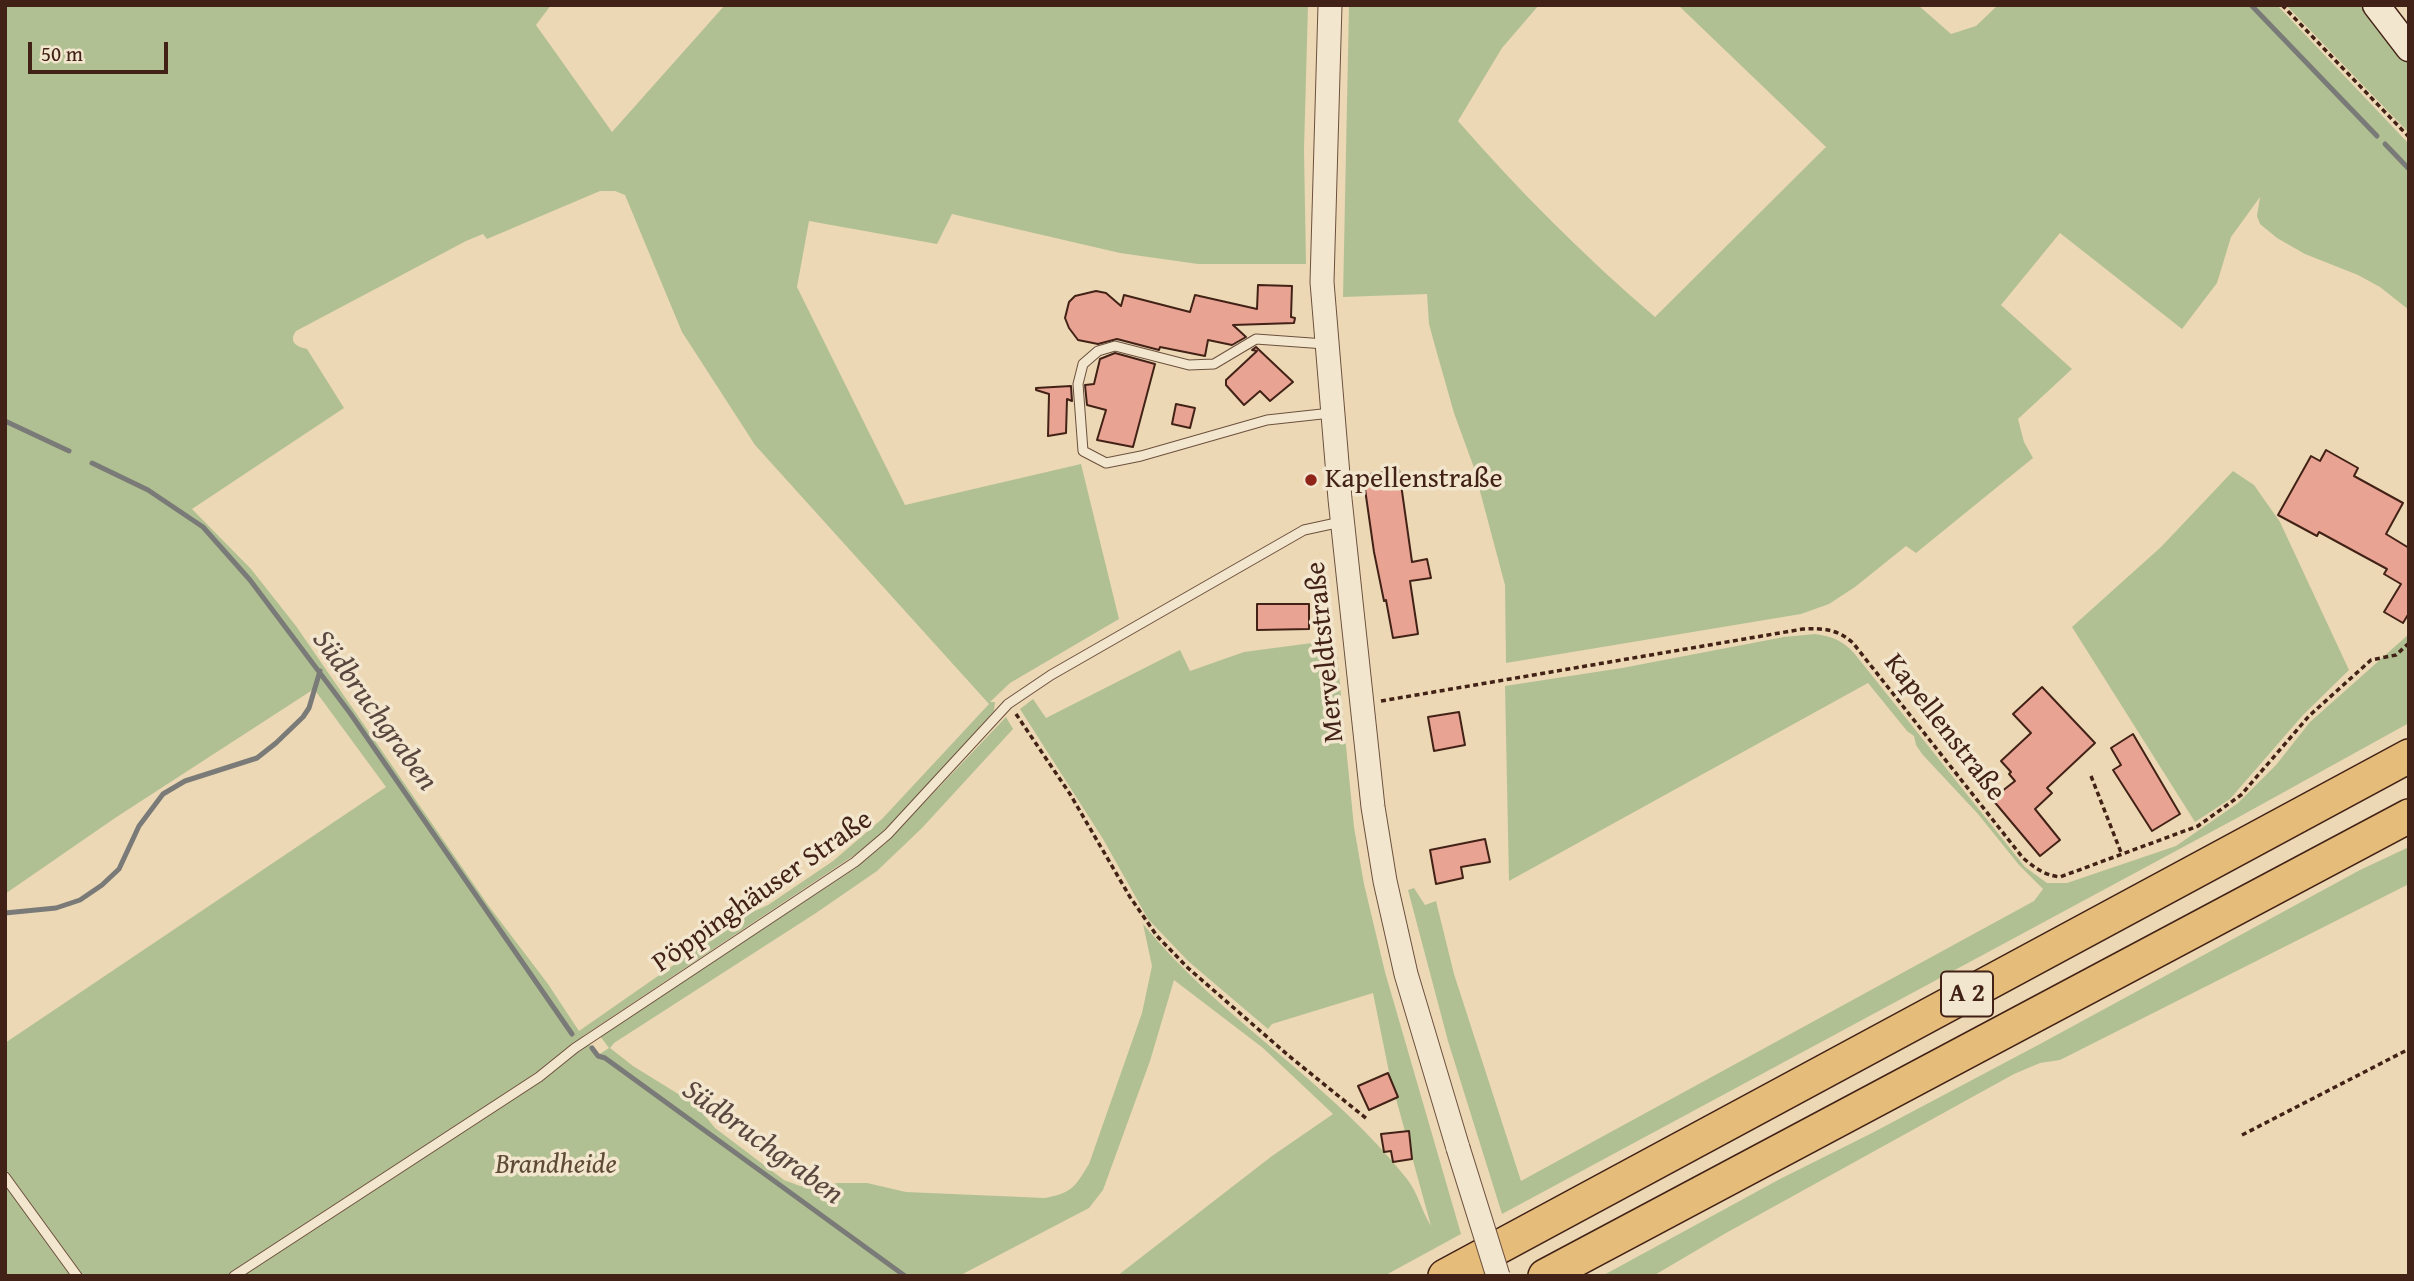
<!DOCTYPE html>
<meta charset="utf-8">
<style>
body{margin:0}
#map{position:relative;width:2414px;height:1281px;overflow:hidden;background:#ecd8b4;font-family:"Gentium Book Plus",serif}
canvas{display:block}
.frame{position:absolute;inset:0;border:7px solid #422216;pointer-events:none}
.scale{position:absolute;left:28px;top:42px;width:140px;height:32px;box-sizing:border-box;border:4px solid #422216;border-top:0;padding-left:9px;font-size:21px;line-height:24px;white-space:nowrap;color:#422216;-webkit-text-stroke:5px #f3e6ce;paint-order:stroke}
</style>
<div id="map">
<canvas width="2414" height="1281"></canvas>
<div class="frame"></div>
<div class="scale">50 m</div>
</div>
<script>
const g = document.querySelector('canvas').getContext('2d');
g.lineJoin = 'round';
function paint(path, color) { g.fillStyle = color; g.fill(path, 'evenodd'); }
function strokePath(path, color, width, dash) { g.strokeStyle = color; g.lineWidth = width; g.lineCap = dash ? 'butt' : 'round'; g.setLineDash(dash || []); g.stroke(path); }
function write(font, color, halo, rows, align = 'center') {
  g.font = font + ' "Gentium Book Plus",serif'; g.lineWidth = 7; g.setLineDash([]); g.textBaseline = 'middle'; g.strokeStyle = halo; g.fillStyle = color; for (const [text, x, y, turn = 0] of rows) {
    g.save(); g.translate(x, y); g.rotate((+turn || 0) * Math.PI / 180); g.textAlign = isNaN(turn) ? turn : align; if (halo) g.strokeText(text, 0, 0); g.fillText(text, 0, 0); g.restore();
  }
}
paint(new Path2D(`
 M 5,5 L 551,5 L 536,25 L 612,132 L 725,5 L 1308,5 L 1304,150 L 1306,264 L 1198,264 L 1120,253 L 952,214 L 937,244 L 809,221 L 797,287 L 905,505 L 1081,464 L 1119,619 L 1010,683 L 990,702 L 995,702 L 994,711 L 896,819 L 865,848 L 583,1036 L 598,1055 L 609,1048 L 600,1036 L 856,868 L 886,843 L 1006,717 L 1013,729 L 922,828 L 877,871 L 816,913 L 614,1043 L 610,1048 L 633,1066 L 696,1105 L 715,1128 L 784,1180 L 800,1186 L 814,1187 L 838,1183 L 867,1183 L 906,1192 L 1045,1198 C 1072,1193 1075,1187 1089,1164 L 1142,1013 L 1152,966 L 1143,924 C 1221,1020 1331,1082 1407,1179 C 1418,1193 1422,1212 1431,1226 L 1390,1077 L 1373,993 L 1272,1024 L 1268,1029 L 1188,961 L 1148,919 L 1103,839 L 1020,709 L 1033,699 L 1046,718 L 1180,650 L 1190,671 L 1244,652 L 1327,641 L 1328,655 L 1337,655 L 1354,827 L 1364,884 L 1385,972 L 1461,1234 L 1384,1276 L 1117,1276 L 1272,1156 L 1333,1114 L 1263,1048 L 1174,980 L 1150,1061 L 1103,1190 L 1089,1208 L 959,1276 L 5,1276 L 5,1043 L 386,787 L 314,689 L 115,818 L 5,894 ZM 600,191 L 615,191 L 625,195 L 682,332 L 755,445 L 989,704 L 882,819 L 833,861 L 768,905 L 750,913 L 724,930 L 579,1031 L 548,984 L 488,905 L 296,626 L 251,569 L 192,509 L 344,408 L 307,349 C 297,347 288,342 296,331 L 466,241 L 483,234 L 487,239 Z
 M 1349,5 L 1539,5 L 1502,48 L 1458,121 C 1519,191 1585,257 1655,317 L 1826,147 L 1678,5 L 1918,5 L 1951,34 L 1976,26 L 1998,5 L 2277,5 L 2409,144 L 2409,310 L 2380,287 L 2358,275 L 2305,254 L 2277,238 L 2260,224 L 2257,216 L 2260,197 L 2231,237 L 2217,283 L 2182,329 L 2060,233 L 2001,305 L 2072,369 L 2018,419 L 2024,442 L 2033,458 L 1916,553 L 1906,546 L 1855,587 L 1829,604 L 1801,614 L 1506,663 L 1505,585 L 1473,465 L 1454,413 L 1435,346 L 1429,324 L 1427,294 L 1343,297 Z
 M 2286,5 L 2366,5 L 2409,63 L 2409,133 Z
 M 2233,471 L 2254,485 L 2280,522 L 2349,670 L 2303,715 L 2230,799 L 2195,822 L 2072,627 L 2161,547 Z
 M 1815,634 C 1832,636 1843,641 1854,653 L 2025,867 L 2047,883 L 2067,883 L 2176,846 L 2238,803 L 2276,765 L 2310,722 L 2409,634 L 2409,723 L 2237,818 L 1502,1214 L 1448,1041 L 1408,890 L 1414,888 L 1425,905 L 1436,901 L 1454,974 L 1521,1181 L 2034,901 L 2043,889 L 2019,865 L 1978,814 L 1922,754 L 1916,745 L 1914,736 L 1907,731 L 1868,683 L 1509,881 L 1505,686 L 1622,668 L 1784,637 Z
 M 2409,847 L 2409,884 L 2060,1060 L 2040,1063 L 2014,1074 L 1726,1233 L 1653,1276 L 1602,1276 L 1780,1179 L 1872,1133 L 2040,1044 L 2360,870 Z`), '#b1c092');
strokePath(new Path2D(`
 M 2251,5 L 2377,136
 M 2385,144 L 2409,169
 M 5,421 L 69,451
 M 92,463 L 148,490 L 203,527 L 250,580 L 350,713 L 572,1034
 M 5,913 L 56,908 L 80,900 L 102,885 L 119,869 L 139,826 L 163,794 L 185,781 L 257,758 L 276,743 L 303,717 L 309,708 L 320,671
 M 592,1048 L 598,1056 L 605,1058 L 905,1276`), '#7a7b78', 5);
const building = new Path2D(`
 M 1258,285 L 1292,286 L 1291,317 L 1295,318 L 1294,323 L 1233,325 L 1246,337 L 1232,345 L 1208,340 L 1205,356 L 1160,347 L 1159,350 L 1117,339 L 1098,344 L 1078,340 L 1069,328 L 1065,318 L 1069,302 L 1075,296 L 1096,291 L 1106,293 L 1121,306 L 1124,295 L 1190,312 L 1195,295 L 1257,309 Z
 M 1256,347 L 1293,382 L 1270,401 L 1260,391 L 1244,405 L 1226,385 L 1226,380 L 1257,351 L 1252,350 Z
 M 1115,353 L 1155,364 L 1133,447 L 1097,440 L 1106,410 L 1087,405 L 1085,385 L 1094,384 L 1100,359 Z
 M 1071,386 L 1072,401 L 1067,399 L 1066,433 L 1048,436 L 1049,394 L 1036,390 L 1036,388 Z
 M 1176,404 L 1195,408 L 1190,428 L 1172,424 Z
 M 2326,450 L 2358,468 L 2354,476 L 2403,503 L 2386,534 L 2409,548 L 2409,613 L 2403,623 L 2384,612 L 2401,584 L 2384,574 L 2387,569 L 2319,532 L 2317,536 L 2278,515 L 2311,456 L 2320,461 Z
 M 1399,470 L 1412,562 L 1427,559 L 1431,578 L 1410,581 L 1418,634 L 1393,638 L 1386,600 L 1384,601 L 1374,552 L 1363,475 Z
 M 1257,604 L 1309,604 L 1309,629 L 1257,630 Z
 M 2042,687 L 2095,743 L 2047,788 L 2052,793 L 2035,809 L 2060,840 L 2040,856 L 1992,799 L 2015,781 L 2009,774 L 2011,772 L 2001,761 L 2031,733 L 2013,714 Z
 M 1459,712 L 1465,745 L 1434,751 L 1428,717 Z
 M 2133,734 L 2180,814 L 2152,831 L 2113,770 L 2121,765 L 2111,748 Z
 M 1485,839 L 1490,862 L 1461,867 L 1463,878 L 1436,884 L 1430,850 Z
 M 1388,1073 L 1398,1097 L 1369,1110 L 1358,1086 Z
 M 1409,1131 L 1412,1159 L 1393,1162 L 1391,1151 L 1384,1152 L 1381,1134 Z`);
paint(building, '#e8a393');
strokePath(building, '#422216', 2);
const service = new Path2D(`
 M 1325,344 L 1256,339 L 1214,364 L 1189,365 L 1115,346 L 1098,351 L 1083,364 L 1078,384 L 1083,451 L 1106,463 L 1141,456 L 1267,420 L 1331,413
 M 5,1177 L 77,1276
 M 234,1276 L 539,1077 L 575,1048 L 855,862 L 888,834 L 1008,704 L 1051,675 L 1304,530 L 1341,522`);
const tertiary = new Path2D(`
 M 1330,5 L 1322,282 L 1340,499 L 1373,807 L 1385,881 L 1406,974 L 1458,1148`);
const secondary = new Path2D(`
 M 2376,5 L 2409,48`);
const motorway = new Path2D(`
 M 1445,1276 L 2409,756
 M 1545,1276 L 2409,816`);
strokePath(service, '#6c503e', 11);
strokePath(tertiary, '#6c503e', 25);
strokePath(secondary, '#422216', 29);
strokePath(motorway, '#422216', 36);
strokePath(new Path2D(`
 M 2282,5 L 2409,137
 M 1381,701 L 1803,629 C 1822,628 1838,629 1853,643 L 2023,858 C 2035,868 2044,875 2060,877 L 2198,826 L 2241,795 L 2309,716 L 2371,660 L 2396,655 L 2409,643
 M 1016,714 L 1070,794 L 1130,897 L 1157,936 L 1188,968 L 1289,1056 L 1367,1119
 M 2091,776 L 2122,855
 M 2242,1135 L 2409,1049`), '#422216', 3.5, [5, 3.5]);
strokePath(service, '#f3e6ce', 9);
strokePath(tertiary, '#f3e6ce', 23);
strokePath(secondary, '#f3e6ce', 26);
strokePath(motorway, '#e6bc7a', 33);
const tertiaryBridge = new Path2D(`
 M 1458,1148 L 1498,1276`);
strokePath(tertiaryBridge, '#6c503e', 25, []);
strokePath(tertiaryBridge, '#f3e6ce', 23);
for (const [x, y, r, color] of [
 [1311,480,7,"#8f2418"]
]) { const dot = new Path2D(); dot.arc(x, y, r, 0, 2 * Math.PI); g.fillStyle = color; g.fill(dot); strokePath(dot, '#f3e6ce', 2.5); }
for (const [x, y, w] of [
 [1967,994,52]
]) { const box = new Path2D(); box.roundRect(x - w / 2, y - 22.5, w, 45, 5); g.fillStyle = '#f3e6ce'; g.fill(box); strokePath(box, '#422216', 2); }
write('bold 26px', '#422216', null, [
 ["A 2",1967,994]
]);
write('28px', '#422216', '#f3e6ce', [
 ["Kapellenstraße",1325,480]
], 'left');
write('28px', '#422216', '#f3e6ce', [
 ["Merveldtstraße",1326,652,-96],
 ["Kapellenstraße",1944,728,52],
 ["Pöppinghäuser Straße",763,892,-35]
]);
write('italic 28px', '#5e4a35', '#f3e6ce', [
 ["Brandheide",556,1166]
]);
write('italic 30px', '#59473f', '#f3e6ce', [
 ["Südbruchgraben",374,711,54],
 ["Südbruchgraben",762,1143,36]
]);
</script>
